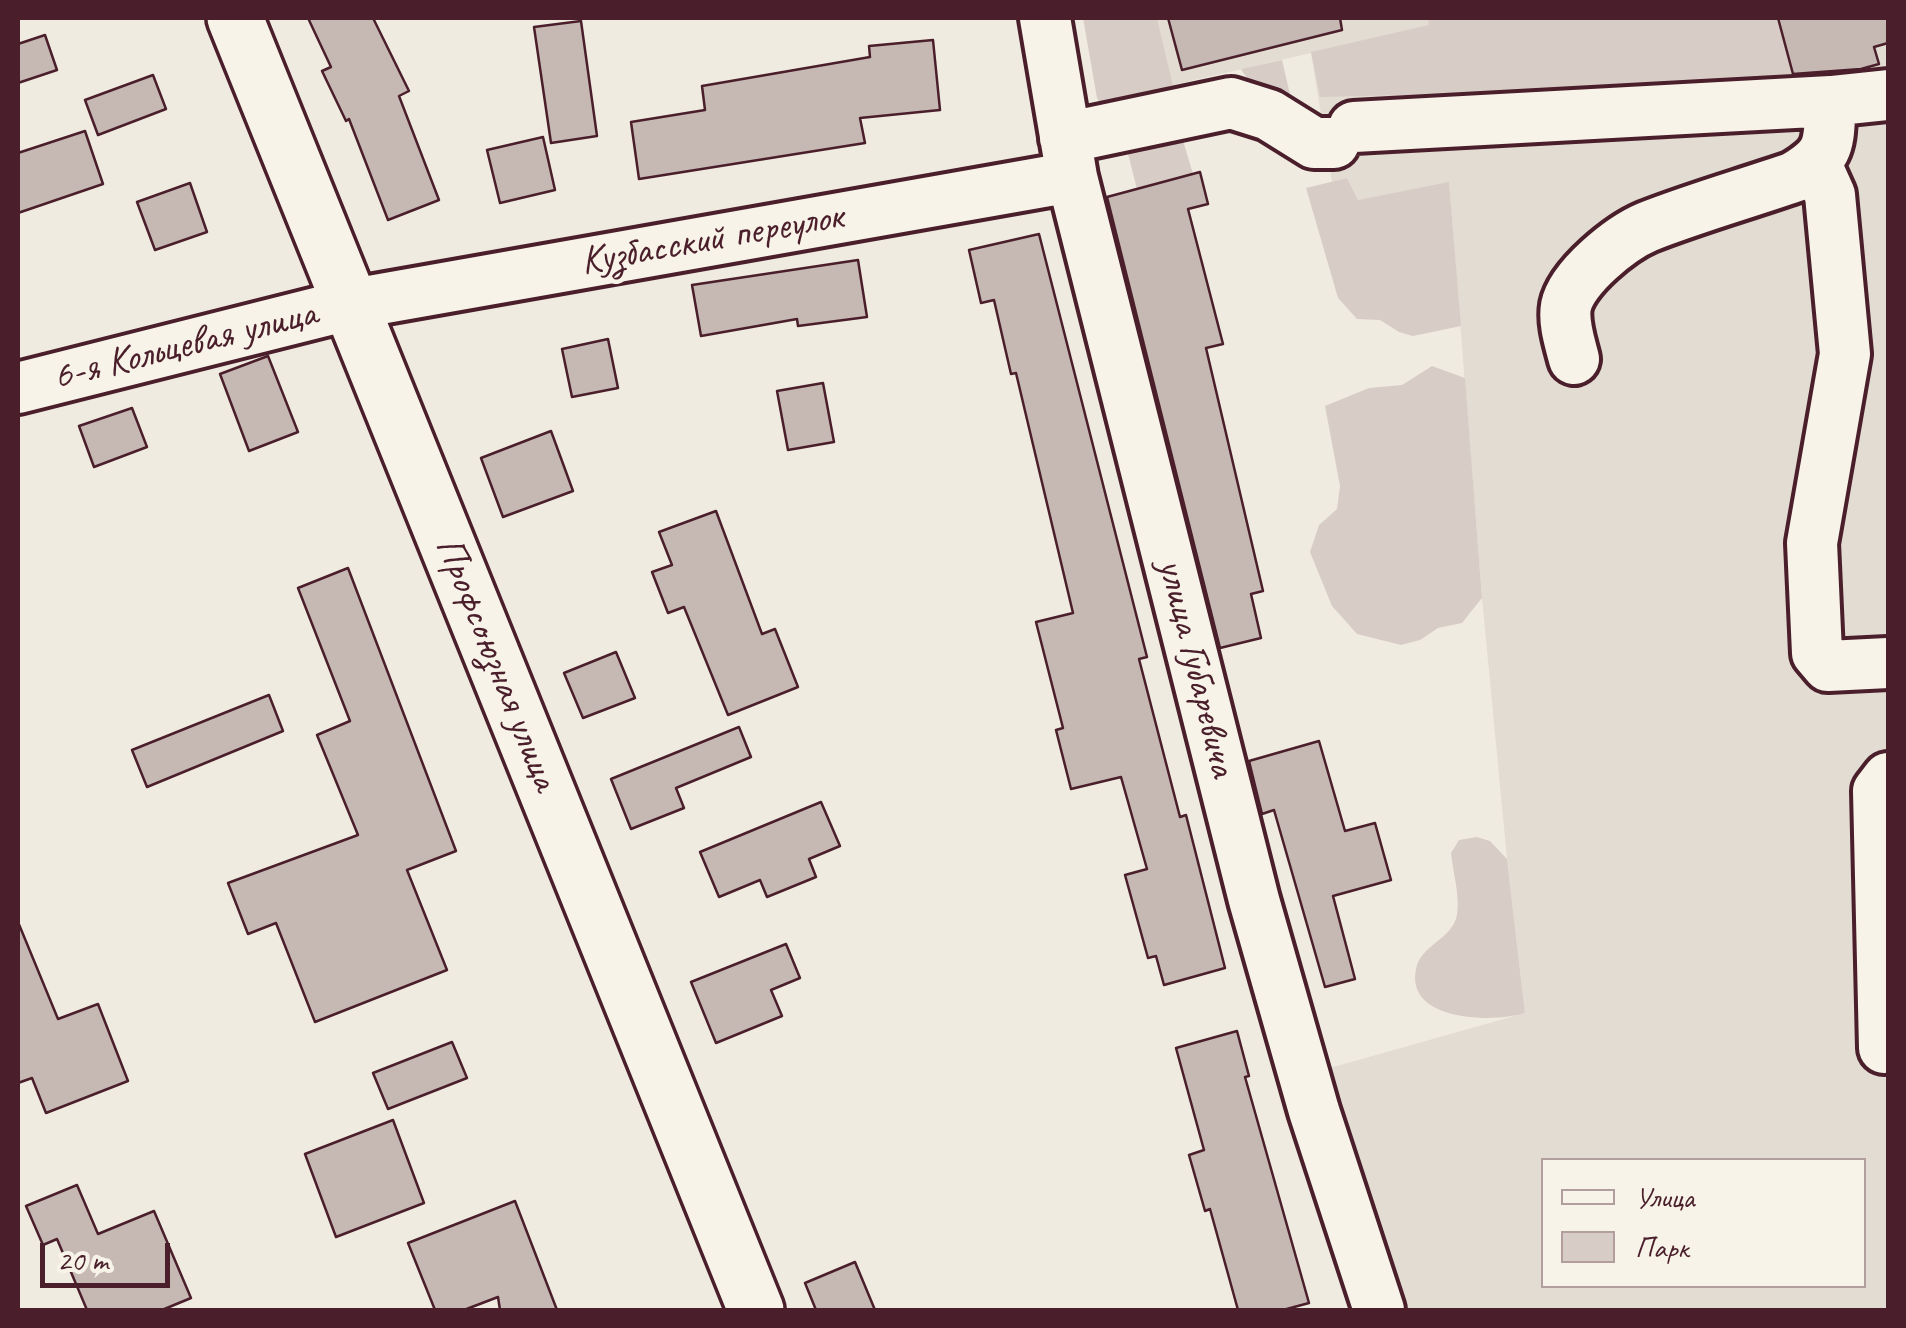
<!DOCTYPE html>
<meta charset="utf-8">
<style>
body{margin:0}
#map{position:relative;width:1906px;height:1328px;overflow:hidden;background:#f0ebe0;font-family:Caveat,sans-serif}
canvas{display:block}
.frame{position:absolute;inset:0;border:20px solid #4a1f2b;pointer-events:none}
.legend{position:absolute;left:1541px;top:1158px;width:325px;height:130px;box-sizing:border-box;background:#f7f3e8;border:2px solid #b29e9c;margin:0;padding:12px 18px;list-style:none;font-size:30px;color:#4a1f2b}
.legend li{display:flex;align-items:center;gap:20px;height:50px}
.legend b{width:50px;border:2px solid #b29e9c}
.scale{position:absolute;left:40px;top:1243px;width:130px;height:45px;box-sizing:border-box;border:5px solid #4a1f2b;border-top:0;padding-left:12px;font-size:30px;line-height:35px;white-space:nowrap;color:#4a1f2b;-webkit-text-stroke:8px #f7f3e8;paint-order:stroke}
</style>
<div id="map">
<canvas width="1906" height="1328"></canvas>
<div class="frame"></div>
<ul class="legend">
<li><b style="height:12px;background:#f7f3e8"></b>Улица</li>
<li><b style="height:28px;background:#d8cdc6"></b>Парк</li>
</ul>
<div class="scale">20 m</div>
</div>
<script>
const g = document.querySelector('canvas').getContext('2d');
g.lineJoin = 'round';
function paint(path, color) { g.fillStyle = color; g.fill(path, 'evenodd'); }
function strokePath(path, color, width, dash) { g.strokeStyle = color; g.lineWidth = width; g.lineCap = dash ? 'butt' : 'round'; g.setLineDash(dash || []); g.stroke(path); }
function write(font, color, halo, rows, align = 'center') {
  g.font = font + ' Caveat,sans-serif'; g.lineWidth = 9; g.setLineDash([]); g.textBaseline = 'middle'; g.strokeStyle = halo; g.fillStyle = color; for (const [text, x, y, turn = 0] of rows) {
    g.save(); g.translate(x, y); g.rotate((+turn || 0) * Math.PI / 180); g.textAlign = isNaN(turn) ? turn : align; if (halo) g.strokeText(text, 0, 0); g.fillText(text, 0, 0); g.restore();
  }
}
paint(new Path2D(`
 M 1157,18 L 1888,18 L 1888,1310 L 1400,1310 L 1319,1071 L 1525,1013 L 1507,859 L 1482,598 L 1449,183 L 1358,200 L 1347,178 L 1332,182 L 1311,53 L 1173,85 ZM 1544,1160 L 1864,1160 L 1864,1286 L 1544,1286 Z`), '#e3dcd2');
paint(new Path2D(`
 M 1083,18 L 1157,18 L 1173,85 L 1115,108 L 1102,106 L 1097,98 Z
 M 1428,18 L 1778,18 L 1796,86 L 1320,97 L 1311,52 L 1429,25 Z
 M 1282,60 L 1292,103 C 1268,97 1254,91 1241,69 Z
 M 1182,137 L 1193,174 L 1137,189 L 1127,150 Z
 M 1347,178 L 1358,200 L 1449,182 L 1461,326 L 1413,336 L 1399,332 L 1380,320 L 1357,319 L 1338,298 L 1306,188 Z
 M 1432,366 L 1465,378 L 1482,598 L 1462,623 L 1438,628 L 1420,640 L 1401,645 L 1357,634 L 1332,606 L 1310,552 L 1319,525 L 1337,509 L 1340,486 L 1325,406 L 1369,388 L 1402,385 Z
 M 1477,837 L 1490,841 L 1507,859 L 1525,1013 C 1494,1023 1405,1022 1416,969 C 1421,944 1452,940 1457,915 C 1460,895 1453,873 1451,853 L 1459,840 Z`), '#d8cdc6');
const building = new Path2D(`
 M 308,18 L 373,18 L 409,91 L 399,96 L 439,200 L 388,220 L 349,119 L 346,121 L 322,71 L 331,67 Z
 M 1168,18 L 1340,18 L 1342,30 L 1182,70 Z
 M 1778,18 L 1888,18 L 1888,43 L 1874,47 L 1879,64 L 1861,69 L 1793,74 Z
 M 581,21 L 597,136 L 551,143 L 534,27 Z
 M 45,35 L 57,70 L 18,83 L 18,44 Z
 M 933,40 L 940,110 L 860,118 L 865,143 L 639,179 L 631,122 L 705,110 L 702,86 L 870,57 L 869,46 Z
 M 153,75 L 166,109 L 98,135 L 85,100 Z
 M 85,131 L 103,184 L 18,213 L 18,153 Z
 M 543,137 L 555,190 L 500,203 L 487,150 Z
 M 1200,172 L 1208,204 L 1188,209 L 1223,344 L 1206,348 L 1263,591 L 1251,594 L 1261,638 L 1220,648 L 1107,197 Z
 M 190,183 L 207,232 L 155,250 L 137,202 Z
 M 1039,234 L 1147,657 L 1139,659 L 1180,817 L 1186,815 L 1225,968 L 1164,985 L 1156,956 L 1148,958 L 1125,875 L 1147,869 L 1121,777 L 1071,789 L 1056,730 L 1063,728 L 1036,622 L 1073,613 L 1016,373 L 1011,374 L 994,300 L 981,303 L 969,250 Z
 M 858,260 L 867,317 L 798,326 L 797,319 L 701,336 L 692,285 Z
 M 608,339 L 618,388 L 572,397 L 562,349 Z
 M 268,356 L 298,432 L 249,451 L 220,374 Z
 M 823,383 L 834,442 L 788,450 L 777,391 Z
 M 132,408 L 147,447 L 94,467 L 79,426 Z
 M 551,431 L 573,491 L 503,517 L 481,458 Z
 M 716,511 L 762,634 L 775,629 L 798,687 L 728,715 L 684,607 L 668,613 L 652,572 L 672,565 L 659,532 Z
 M 348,568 L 456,851 L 407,870 L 447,970 L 315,1022 L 276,923 L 248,934 L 228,883 L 358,835 L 317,735 L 350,721 L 298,588 Z
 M 616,652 L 635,698 L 583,718 L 564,673 Z
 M 269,695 L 283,731 L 147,787 L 132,750 Z
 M 739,727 L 751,757 L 676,788 L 684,808 L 631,829 L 611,779 Z
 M 1319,741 L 1345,831 L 1375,823 L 1391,880 L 1333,896 L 1355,979 L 1325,987 L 1274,810 L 1262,814 L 1249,761 Z
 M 821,802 L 840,846 L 809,859 L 816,877 L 767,897 L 760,880 L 719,897 L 700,852 Z
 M 18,922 L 58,1019 L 98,1004 L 128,1081 L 46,1113 L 32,1078 L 18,1083 Z
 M 786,944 L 800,978 L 771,990 L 782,1016 L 716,1043 L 691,982 Z
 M 1237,1031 L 1249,1076 L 1245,1077 L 1309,1303 L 1283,1310 L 1238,1310 L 1210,1209 L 1205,1211 L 1189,1155 L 1204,1150 L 1176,1048 Z
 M 452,1042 L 467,1078 L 388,1109 L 373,1073 Z
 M 393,1120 L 424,1203 L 336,1237 L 305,1154 Z
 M 77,1185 L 98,1234 L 154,1211 L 191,1298 L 162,1310 L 87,1310 L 57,1239 L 43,1245 L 26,1206 Z
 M 515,1201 L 557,1310 L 500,1310 L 498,1297 L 464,1310 L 435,1310 L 408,1243 Z
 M 855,1262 L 875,1310 L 816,1310 L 805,1283 Z`);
paint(building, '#c6b8b3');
strokePath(building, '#4a1f2b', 2.5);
const minor = new Path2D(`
 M 1045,18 L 1072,177 L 1254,900 L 1314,1111 L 1379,1310
 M 1354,127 L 1831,101
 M 1065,138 L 1231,103 L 1269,115 L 1314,143 L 1334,143
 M 1816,164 L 1830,195 L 1845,354 L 1812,543 L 1817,653 L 1828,666 L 1888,663
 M 1574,359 C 1570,343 1563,323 1566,306 C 1572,277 1621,238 1647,227 C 1695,208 1745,194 1794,177 C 1833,154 1828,143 1831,101 L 1888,95
 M 18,388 L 352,304 L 1072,177
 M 1884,1048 L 1878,791 L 1888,778`);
const major = new Path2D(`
 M 235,18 L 756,1310`);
strokePath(minor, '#4a1f2b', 58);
strokePath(major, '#4a1f2b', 62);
strokePath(minor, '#f7f3e8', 50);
strokePath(major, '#f7f3e8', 55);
write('40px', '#4a1f2b', '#f7f3e8', [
 ["Кузбасский переулок",712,240,-10],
 ["6-я Кольцевая улица",185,346,-14],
 ["Профсоюзная улица",496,664,68],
 ["улица Губаревича",1196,668,76]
]);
</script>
